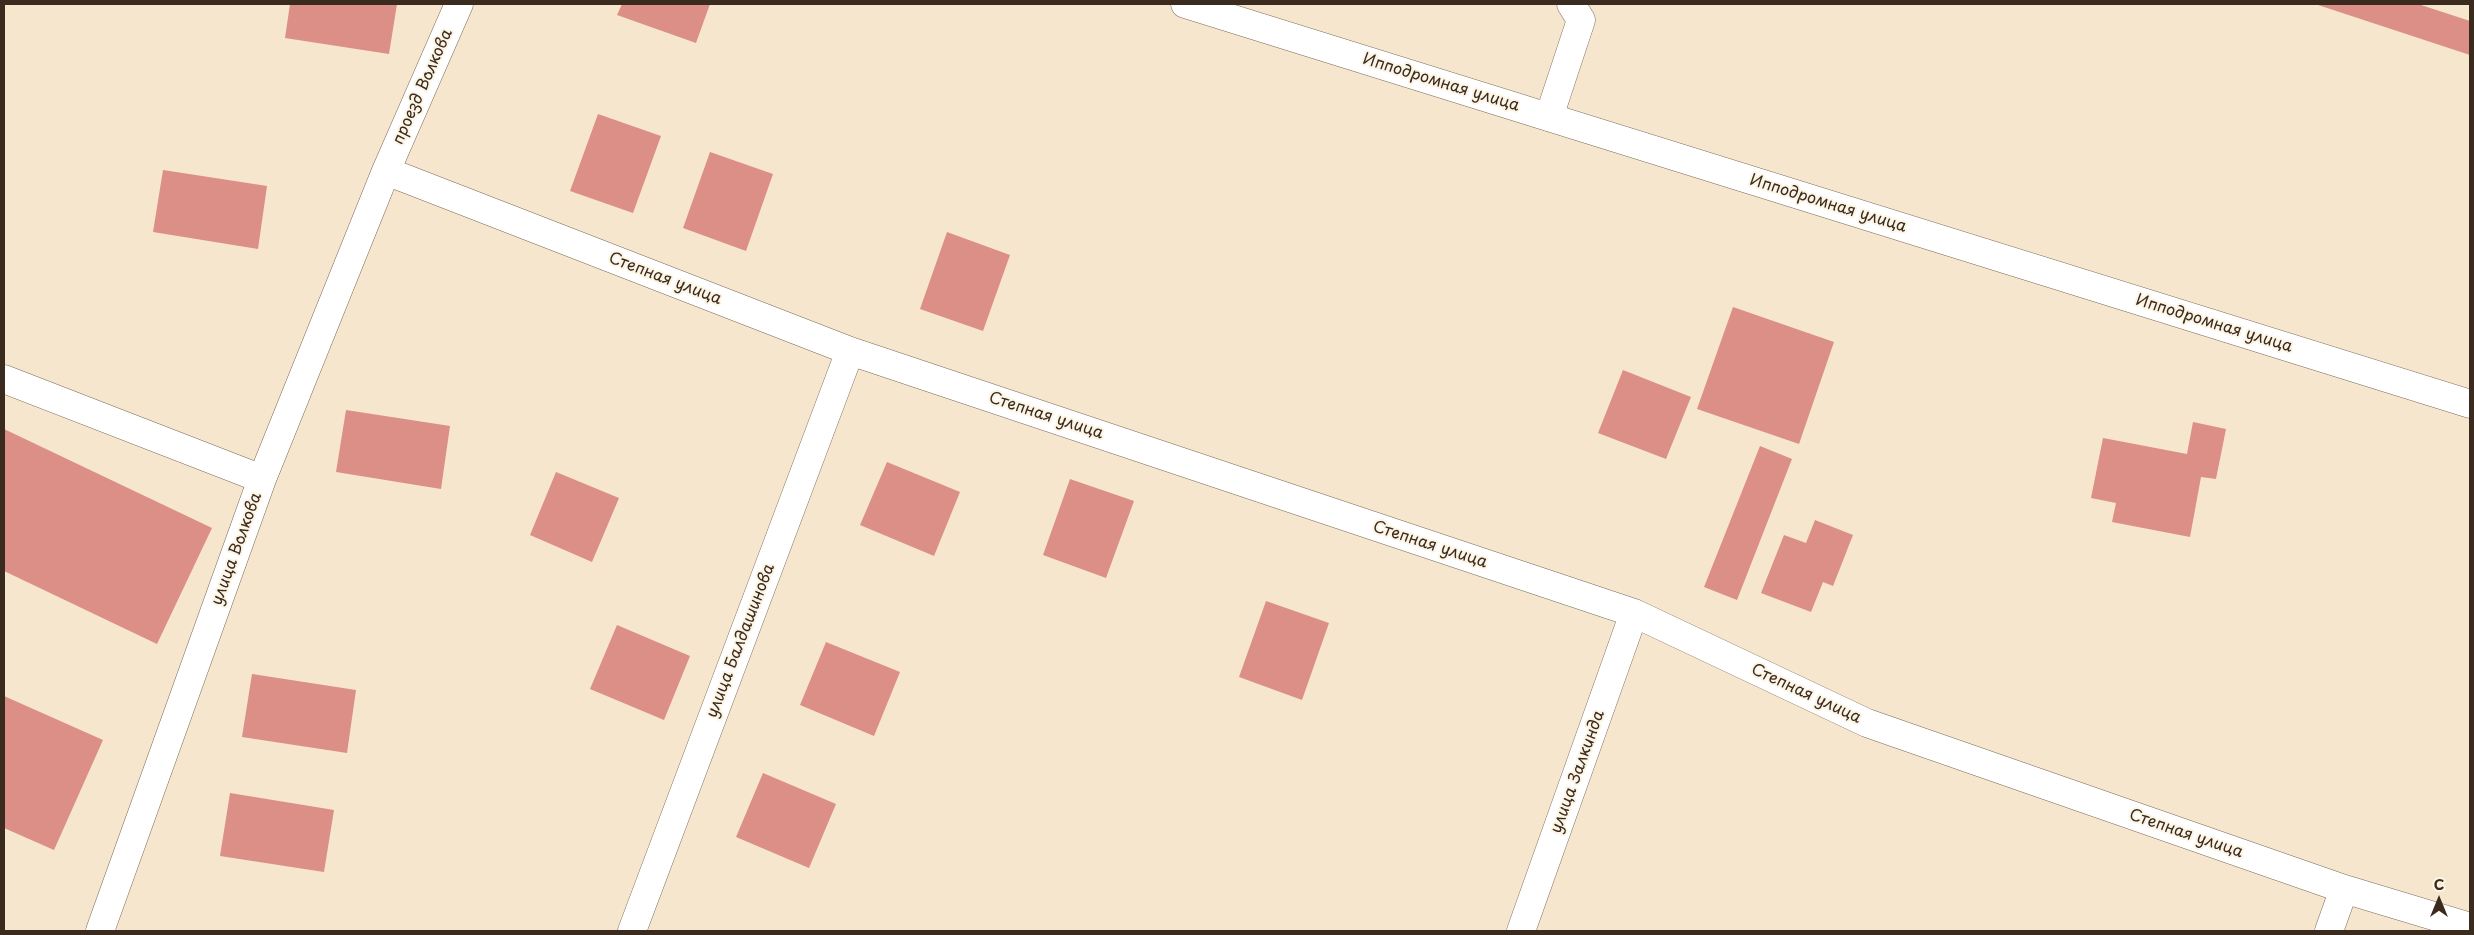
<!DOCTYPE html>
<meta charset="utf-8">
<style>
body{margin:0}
#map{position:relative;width:2474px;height:935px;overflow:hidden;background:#f6e6cd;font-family:"Playpen Sans",sans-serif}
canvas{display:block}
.frame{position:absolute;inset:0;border:5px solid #3b2a1e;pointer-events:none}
.north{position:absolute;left:2414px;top:875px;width:50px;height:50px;-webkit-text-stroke:4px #fcf5e5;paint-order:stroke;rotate:0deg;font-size:14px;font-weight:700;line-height:20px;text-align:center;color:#3b2a1e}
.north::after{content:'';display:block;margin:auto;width:18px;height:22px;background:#3b2a1e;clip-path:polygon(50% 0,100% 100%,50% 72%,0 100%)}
</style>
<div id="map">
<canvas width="2474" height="935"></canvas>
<div class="frame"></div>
<div class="north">С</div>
</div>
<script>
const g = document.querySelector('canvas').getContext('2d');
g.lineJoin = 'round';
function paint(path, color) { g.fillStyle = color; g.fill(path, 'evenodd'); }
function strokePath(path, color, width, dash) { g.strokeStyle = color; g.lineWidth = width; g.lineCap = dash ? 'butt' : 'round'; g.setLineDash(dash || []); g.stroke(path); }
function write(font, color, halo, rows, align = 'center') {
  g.font = font + ' "Playpen Sans",sans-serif'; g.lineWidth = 4; g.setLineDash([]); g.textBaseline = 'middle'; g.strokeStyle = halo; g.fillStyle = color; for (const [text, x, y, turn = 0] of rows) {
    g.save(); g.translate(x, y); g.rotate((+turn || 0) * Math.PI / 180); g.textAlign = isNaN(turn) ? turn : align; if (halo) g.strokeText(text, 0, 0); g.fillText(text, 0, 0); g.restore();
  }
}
paint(new Path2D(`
 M 290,4 L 397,4 L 389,54 L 285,38 Z
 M 622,4 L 710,4 L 696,43 L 617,15 Z
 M 2315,4 L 2418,4 L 2470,21 L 2470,55 Z
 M 598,114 L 661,136 L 633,213 L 570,191 Z
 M 710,152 L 773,174 L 746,251 L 683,228 Z
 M 163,170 L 267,186 L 258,249 L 153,232 Z
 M 947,232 L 1010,255 L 983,331 L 920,309 Z
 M 1733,307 L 1834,342 L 1799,444 L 1697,409 Z
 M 1623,370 L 1691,397 L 1666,459 L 1598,433 Z
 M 346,410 L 450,426 L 441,489 L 336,472 Z
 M 2193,422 L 2226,429 L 2216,479 L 2201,477 L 2190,537 L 2112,522 L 2116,503 L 2091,498 L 2103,438 L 2187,454 Z
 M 4,429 L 212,528 L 157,644 L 4,571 Z
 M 1760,446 L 1792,459 L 1737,600 L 1704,587 Z
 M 887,462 L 960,492 L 934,556 L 860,525 Z
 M 556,472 L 619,498 L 592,562 L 530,535 Z
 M 1070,479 L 1134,501 L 1106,578 L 1043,555 Z
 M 1815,520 L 1853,535 L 1833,586 L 1823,582 L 1811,612 L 1761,593 L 1784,535 L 1806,543 Z
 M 1266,601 L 1329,623 L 1302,700 L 1239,677 Z
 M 617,625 L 690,656 L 664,720 L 590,689 Z
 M 826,642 L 900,672 L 874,736 L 800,705 Z
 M 252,674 L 356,690 L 347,753 L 242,737 Z
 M 4,696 L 103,740 L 54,850 L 4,828 Z
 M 763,773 L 836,804 L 809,868 L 736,837 Z
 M 230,793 L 334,810 L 324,872 L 220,856 Z`), '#dc8f86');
const minor = new Path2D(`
 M 1549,117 L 1581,20 L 1571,4
 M 386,171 L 850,351 L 1634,613 L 1867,723 L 2344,889 L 2470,927
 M 4,379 L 262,479
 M 100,931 L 262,479 L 386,171 L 459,4
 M 632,931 L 850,351
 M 1521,931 L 1634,613
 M 2329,931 L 2344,889`);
const major = new Path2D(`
 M 1185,4 L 2470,404`);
strokePath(minor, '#7c6c5b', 29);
strokePath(major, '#7c6c5b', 29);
strokePath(minor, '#fff', 28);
strokePath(major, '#fff', 28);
write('16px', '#3b2a1e', '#fcf5e5', [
 ["Ипподромная улица",1441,83,17],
 ["проезд Волкова",423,87,-66],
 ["Ипподромная улица",1828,204,17],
 ["Степная улица",665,279,21],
 ["Ипподромная улица",2214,324,17],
 ["Степная улица",1046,416,18],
 ["Степная улица",1430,545,18],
 ["улица Волкова",237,549,-70],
 ["улица Балдашинова",741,641,-69],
 ["Степная улица",1806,694,25],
 ["улица Залкинда",1578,772,-70],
 ["Степная улица",2186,834,19]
]);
</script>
